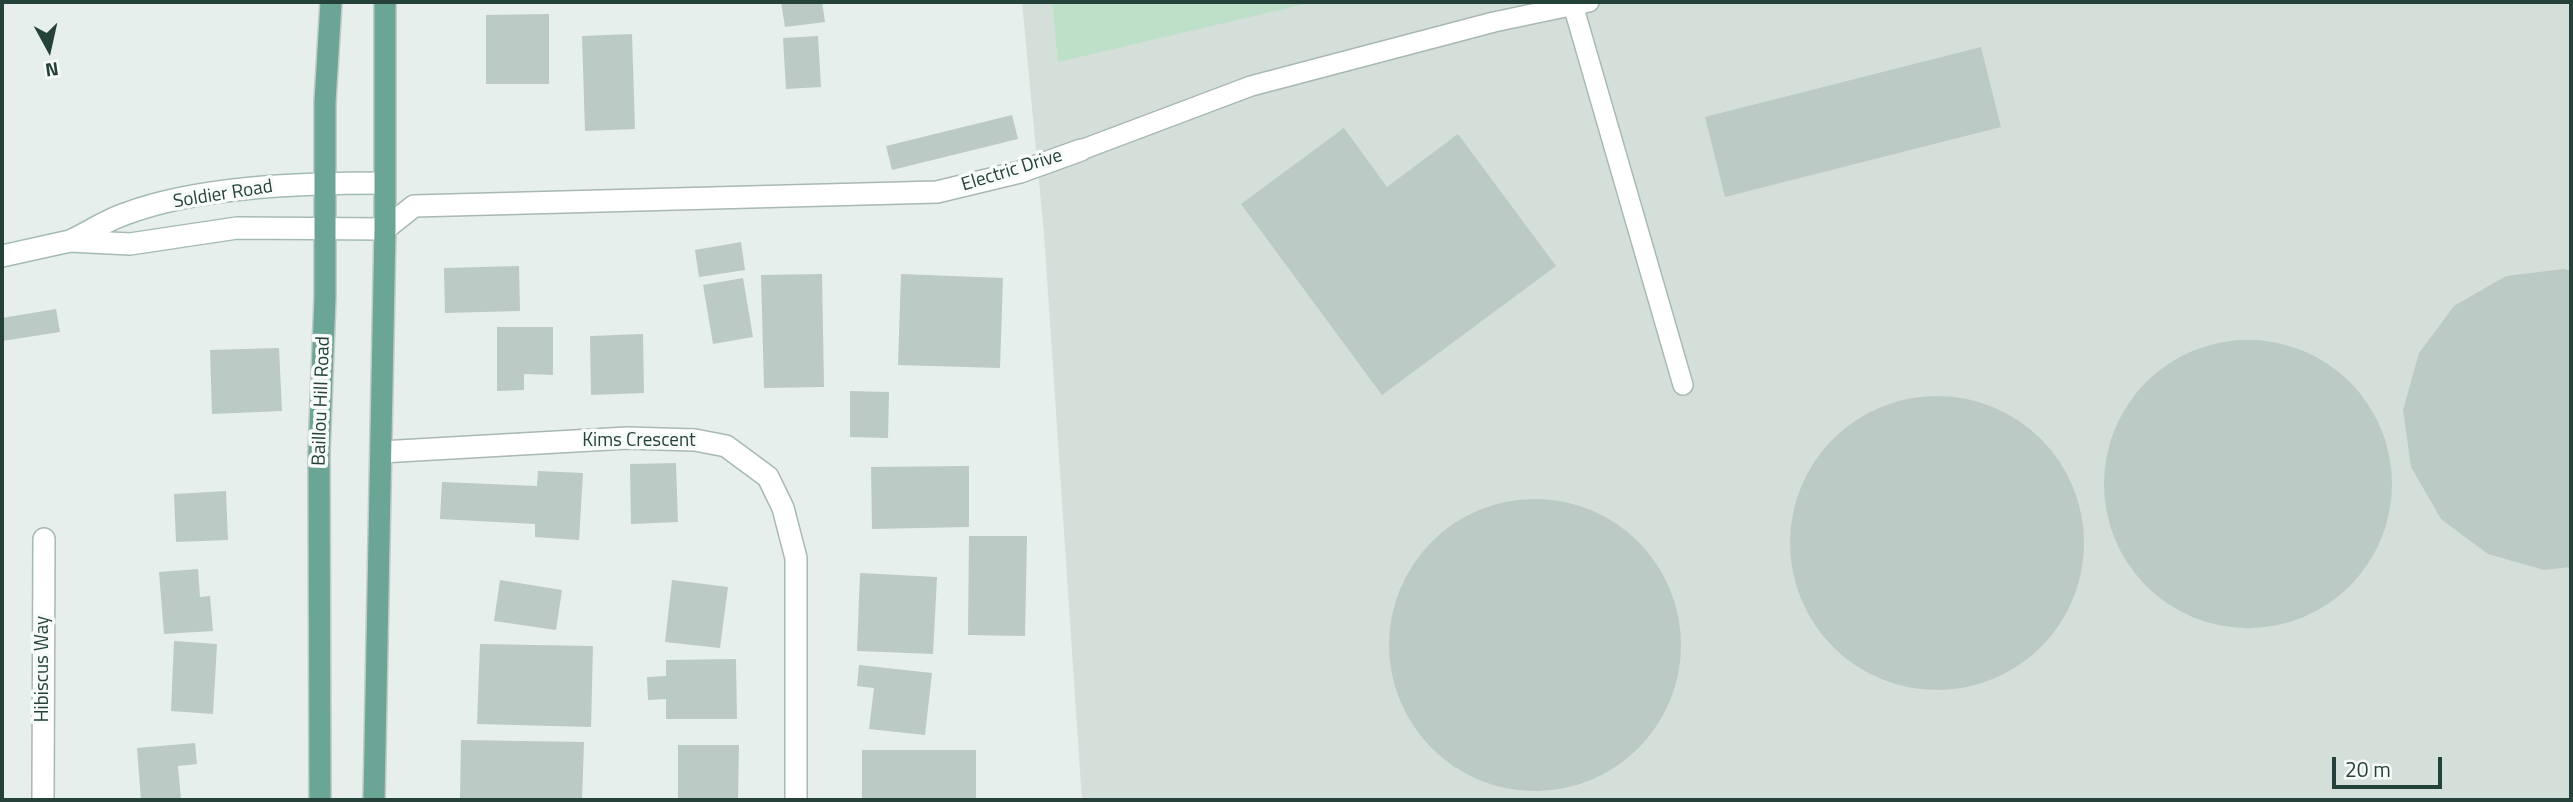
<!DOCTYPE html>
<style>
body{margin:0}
#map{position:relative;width:2573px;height:802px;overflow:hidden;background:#e6efeb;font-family:"Titillium Web",sans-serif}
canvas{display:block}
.frame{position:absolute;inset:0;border:4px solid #24423a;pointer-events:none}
.north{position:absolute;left:14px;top:14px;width:70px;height:70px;-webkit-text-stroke:5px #f7fbf9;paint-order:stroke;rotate:172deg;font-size:19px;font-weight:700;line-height:28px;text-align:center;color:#24423a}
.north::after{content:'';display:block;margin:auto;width:24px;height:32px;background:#24423a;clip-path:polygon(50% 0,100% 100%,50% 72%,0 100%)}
.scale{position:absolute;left:2332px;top:757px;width:110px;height:32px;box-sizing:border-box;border:4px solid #24423a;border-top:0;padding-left:9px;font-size:21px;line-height:24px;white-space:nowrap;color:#24423a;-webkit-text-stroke:5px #f7fbf9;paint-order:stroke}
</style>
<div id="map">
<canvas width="2573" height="802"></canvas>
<div class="frame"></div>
<div class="north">N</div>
<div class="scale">20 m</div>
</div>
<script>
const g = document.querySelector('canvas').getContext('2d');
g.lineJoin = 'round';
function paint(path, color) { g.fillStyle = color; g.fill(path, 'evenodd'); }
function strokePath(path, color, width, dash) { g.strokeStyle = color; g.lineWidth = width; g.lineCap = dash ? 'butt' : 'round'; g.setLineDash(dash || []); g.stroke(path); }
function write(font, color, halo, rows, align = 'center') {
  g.font = font + ' "Titillium Web",sans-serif'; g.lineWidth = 7; g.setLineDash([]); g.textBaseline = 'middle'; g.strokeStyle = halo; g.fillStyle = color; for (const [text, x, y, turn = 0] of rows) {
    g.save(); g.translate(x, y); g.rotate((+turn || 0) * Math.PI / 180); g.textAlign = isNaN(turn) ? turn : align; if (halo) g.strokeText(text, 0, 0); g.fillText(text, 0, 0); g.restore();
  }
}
paint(new Path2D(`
 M 1022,2 L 2571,2 L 2571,800 L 1082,800 L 1044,234 Z`), '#d4dfda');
paint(new Path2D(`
 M 1052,2 L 1314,2 L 1058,62 Z`), '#bfe0c8');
paint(new Path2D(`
 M 781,2 L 822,2 L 825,22 L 785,27 Z
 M 549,14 L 549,84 L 486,84 L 486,15 Z
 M 632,34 L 635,129 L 585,131 L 582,36 Z
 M 818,36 L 821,87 L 786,89 L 783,38 Z
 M 1981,47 L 2001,127 L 1725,197 L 1705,117 Z
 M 1012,115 L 1018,139 L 892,170 L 886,146 Z
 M 1344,128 L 1387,187 L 1458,134 L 1556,266 L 1382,395 L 1241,204 Z
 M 741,242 L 745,270 L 699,277 L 695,250 Z
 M 519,266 L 520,311 L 445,313 L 444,268 Z
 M 2564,269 L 2571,271 L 2571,567 L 2544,570 L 2488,554 L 2441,519 L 2411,467 L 2403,410 L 2419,353 L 2454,306 L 2506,276 Z
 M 822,274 L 824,387 L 764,388 L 761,275 Z
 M 901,274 L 1003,278 L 1000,368 L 898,365 Z
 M 743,278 L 753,337 L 713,344 L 703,285 Z
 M 56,309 L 60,332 L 2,341 L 2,318 Z
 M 497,327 L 553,327 L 553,375 L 524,374 L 524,390 L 497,391 Z
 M 643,334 L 644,393 L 591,395 L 590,336 Z
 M2104 484a144 144 0 1 1 288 0a144 144 0 1 1-288 0Z
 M 279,348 L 282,411 L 212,414 L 210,350 Z
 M 850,391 L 889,392 L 888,438 L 850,437 Z
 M1790 543a147 147 0 1 1 294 0a147 147 0 1 1-294 0Z
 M 676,463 L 678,522 L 631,524 L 630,464 Z
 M 969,466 L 969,527 L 872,529 L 871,467 Z
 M 538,471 L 583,473 L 579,540 L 535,537 L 535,524 L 440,519 L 442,482 L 537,486 Z
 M 226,491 L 228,540 L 176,542 L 174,494 Z
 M1389 645a146 146 0 1 1 292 0a146 146 0 1 1-292 0Z
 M 969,536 L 1027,536 L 1025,636 L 968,635 Z
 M 198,569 L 200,597 L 210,596 L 213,631 L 164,634 L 159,572 Z
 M 860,573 L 937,577 L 933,654 L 857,651 Z
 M 500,580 L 562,590 L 556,630 L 494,621 Z
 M 672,580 L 728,587 L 720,648 L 665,642 Z
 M 174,641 L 217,644 L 213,714 L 171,711 Z
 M 480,644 L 593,646 L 591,727 L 477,724 Z
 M 736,659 L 737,719 L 666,719 L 666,699 L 648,700 L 647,677 L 666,676 L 666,660 Z
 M 859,665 L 932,673 L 925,735 L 869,729 L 874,688 L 857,686 Z
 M 461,740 L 584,742 L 582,800 L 460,800 Z
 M 195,743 L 197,764 L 178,766 L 181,800 L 141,800 L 137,748 Z
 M 678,745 L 739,745 L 738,800 L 678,800 Z
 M 862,750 L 976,750 L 976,800 L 862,800 Z`), '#bbcac4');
const service = new Path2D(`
 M 1573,5 L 1683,385
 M 1081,150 L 1251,86 L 1494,22 L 1589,2`);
const minor = new Path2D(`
 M 385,229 L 414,206 L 937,192 L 1020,172 L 1081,150
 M 381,452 L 627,438 L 695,440 L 726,446 L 768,477 L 783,508 L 796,558 L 796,800
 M 43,800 L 44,539`);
const secondary = new Path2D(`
 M 72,240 C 89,232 107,220 125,214 C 199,186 305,183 384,183
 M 2,256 L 70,241 L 130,244 L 237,228 L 385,229`);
const primary = new Path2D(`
 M 320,800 L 319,453 L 325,298 L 325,102 L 331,2
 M 374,800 L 385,229 L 385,2`);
strokePath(service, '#a8b8b2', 22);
strokePath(minor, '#a8b8b2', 24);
strokePath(secondary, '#a4bbb3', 24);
strokePath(primary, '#c2cac8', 24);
strokePath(service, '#fff', 19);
strokePath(minor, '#fff', 21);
strokePath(secondary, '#fff', 21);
strokePath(primary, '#6aa596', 21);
write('19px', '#24423a', '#f7fbf9', [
 ["Electric Drive",1012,171,-17],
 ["Soldier Road",223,195,-9],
 ["Baillou Hill Road",322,401,-88],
 ["Kims Crescent",639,441],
 ["Hibiscus Way",43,669,-90]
]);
</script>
